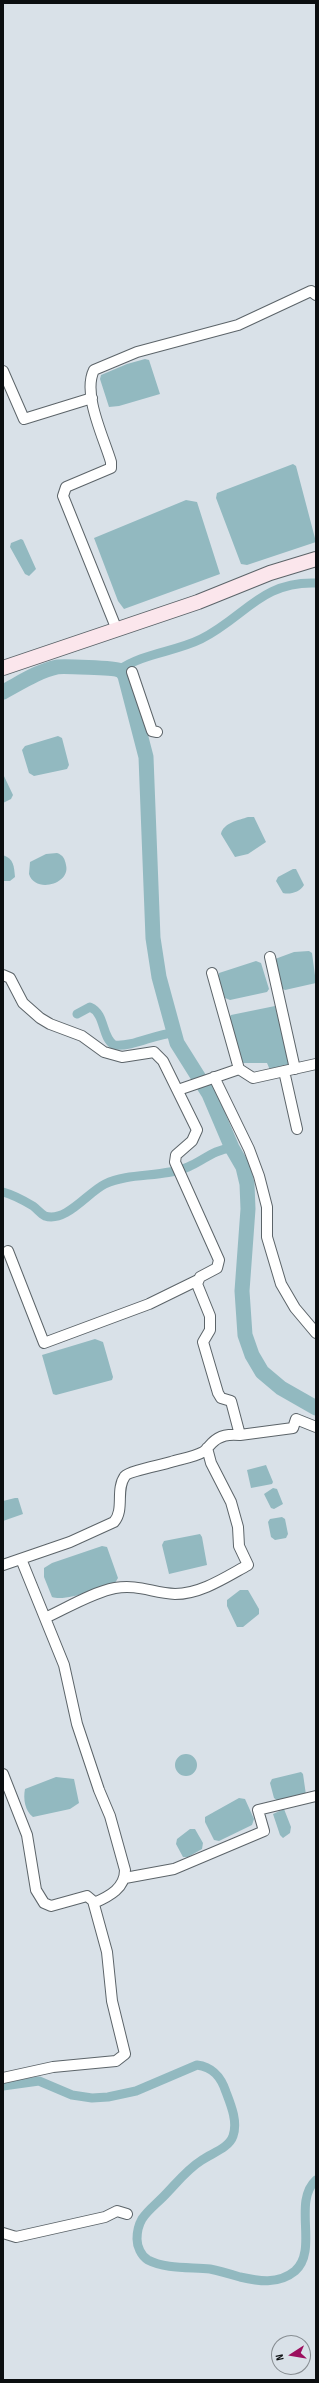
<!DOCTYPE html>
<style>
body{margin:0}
#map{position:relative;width:319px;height:2383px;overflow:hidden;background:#d9e1e8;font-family:"Sofia Sans Condensed",sans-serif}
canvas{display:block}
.frame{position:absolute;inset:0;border:4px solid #0b0e10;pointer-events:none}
.north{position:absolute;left:271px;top:2335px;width:40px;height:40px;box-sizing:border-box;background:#d9e1e8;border:1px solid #878d92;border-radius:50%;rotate:258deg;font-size:11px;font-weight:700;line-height:16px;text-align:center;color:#0b0e10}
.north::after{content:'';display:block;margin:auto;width:14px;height:18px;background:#9c0f5e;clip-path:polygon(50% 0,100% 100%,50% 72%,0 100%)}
</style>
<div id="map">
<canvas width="319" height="2383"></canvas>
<div class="frame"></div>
<div class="north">N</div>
</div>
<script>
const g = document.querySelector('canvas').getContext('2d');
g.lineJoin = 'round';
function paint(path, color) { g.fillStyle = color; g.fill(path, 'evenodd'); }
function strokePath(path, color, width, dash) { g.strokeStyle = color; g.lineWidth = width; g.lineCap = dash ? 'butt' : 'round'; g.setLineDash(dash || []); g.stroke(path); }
paint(new Path2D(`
 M 145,359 L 149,360 L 160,394 L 119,406 L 109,407 L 100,379 L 101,375 L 127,364 Z
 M 293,464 L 296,466 L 316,542 L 247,565 L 241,564 L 216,498 L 217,493 Z
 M 186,500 L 197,502 L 220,574 L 124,609 L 118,601 L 94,538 Z
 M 21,539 L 23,540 L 36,569 L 29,576 L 25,574 L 10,547 L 11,543 Z
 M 58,736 L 62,738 L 69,765 L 67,769 L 34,776 L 29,773 L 22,750 L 25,746 Z
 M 3,774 L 13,795 L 11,799 L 3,803 Z
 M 248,817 L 254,817 L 266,842 L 248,854 L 235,857 L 221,834 C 223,823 239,820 248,817 Z
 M 57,853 C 63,855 65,859 66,865 C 71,884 35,894 29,874 L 30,862 L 46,854 Z
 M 3,855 C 14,859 14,866 15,877 L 10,881 L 3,881 Z
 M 293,869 L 296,869 L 304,885 C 300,892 290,895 283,893 L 276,881 L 278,877 Z
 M 309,951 L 312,953 L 316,983 L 285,990 L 281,988 L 275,959 L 294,952 Z
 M 256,961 L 261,963 L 269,989 L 267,992 L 230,1000 L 225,998 L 218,977 L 219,973 Z
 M 275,1006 L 290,1065 L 270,1070 L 267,1063 L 243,1063 L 229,1018 L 231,1015 Z
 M 95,1339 L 103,1342 L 113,1377 L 112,1380 L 56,1395 L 53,1394 L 42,1355 Z
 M 266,1465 L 273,1482 L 272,1484 L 251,1488 L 247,1470 Z
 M 273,1488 L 277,1489 L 283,1504 L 274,1509 L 271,1508 L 264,1494 Z
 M 15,1498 L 18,1498 L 23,1514 L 3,1521 L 3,1501 Z
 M 282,1517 L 285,1519 L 288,1534 L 286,1538 L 275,1540 L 271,1537 L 268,1522 L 270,1519 Z
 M 200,1534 L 202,1537 L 207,1565 L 169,1574 L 162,1545 L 164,1541 Z
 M 102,1546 L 107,1547 L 118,1578 L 115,1583 C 100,1588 66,1602 52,1597 L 44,1577 L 44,1568 L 52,1563 Z
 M 240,1590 L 248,1590 L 259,1609 L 259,1614 L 243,1627 L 237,1627 L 227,1606 L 227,1600 Z
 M175 1765a11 11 0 1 1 22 0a11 11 0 1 1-22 0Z
 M 301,1772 L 303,1774 L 306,1795 L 278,1801 L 274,1798 L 270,1783 L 272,1779 Z
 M 56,1777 L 74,1779 L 79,1803 L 70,1809 L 33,1817 C 25,1811 23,1799 25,1789 Z
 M 239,1798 L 245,1799 L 254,1819 L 252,1825 L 219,1841 L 214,1840 L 205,1822 L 205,1817 Z
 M 284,1809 L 291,1827 L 290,1833 L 283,1838 L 280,1835 L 273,1814 Z
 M 190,1829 L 195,1829 L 203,1843 L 202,1849 L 188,1857 L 183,1857 L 176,1844 L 177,1839 Z`), '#92b9c0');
strokePath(new Path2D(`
 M 119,670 C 143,653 175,652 201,639 C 245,617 261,581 316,583
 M 77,1014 L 90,1007 C 106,1014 101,1037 114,1045 C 134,1047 154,1034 174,1033
 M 3,1192 C 14,1195 23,1200 33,1206 C 37,1209 41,1214 45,1216 C 66,1223 88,1192 105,1184 C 130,1172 162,1178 188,1167 C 205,1160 212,1150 232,1148
 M 3,2086 L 39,2081 L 72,2095 L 92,2098 L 108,2097 L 136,2091 L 197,2065 C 213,2067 221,2077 226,2092 C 231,2105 238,2122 233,2136 C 229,2148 212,2153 202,2160 C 186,2170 176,2184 163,2197 C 156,2204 147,2211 142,2219 C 138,2226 137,2232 137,2239 C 137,2246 141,2256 148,2260 C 165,2269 191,2267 210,2269 C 220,2271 230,2274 240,2277 C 258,2281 278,2285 295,2271 C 319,2250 292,2202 316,2180`), '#92b9c0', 9);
strokePath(new Path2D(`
 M 3,692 C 20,683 38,671 57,667 C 62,666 115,668 119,670 C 122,671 123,673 125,676 L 146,757 L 153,938 L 159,977 L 177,1043 L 209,1094 L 232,1148 L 243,1167 L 247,1184 L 248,1209 L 242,1291 L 245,1335 L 252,1355 L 262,1372 L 281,1388 L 316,1408`), '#92b9c0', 15);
const street = new Path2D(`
 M 3,371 L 24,419 L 92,398
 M 117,630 L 63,496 L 66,487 L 111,468 L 111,462 C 104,438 82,394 94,370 L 137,352 L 238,325 L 311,291 L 316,295
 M 132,672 L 152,731 L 157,732
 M 270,957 L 295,1069
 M 212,973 L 239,1069
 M 3,975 L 10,978 L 23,1003 L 40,1018 L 50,1024 L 82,1036 L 104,1052 L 122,1057 L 154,1052 L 163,1061 L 197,1130 L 192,1141 L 176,1155 L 175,1162 L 219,1260 L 217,1268 L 200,1277 L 197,1284 L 210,1316 L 210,1330 L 203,1342 L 218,1393 L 221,1398 L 231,1401 L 240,1435 L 293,1428 L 296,1419 L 316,1427
 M 284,1071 L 297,1129
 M 214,1077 L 249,1149 L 259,1176 L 267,1207 L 267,1237 L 281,1284 L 295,1308 L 316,1333
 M 178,1090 L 239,1069 L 253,1078 L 316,1064
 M 8,1251 L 44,1343 L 149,1304 L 198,1280
 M 21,1559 L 64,1665 L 77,1724 L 99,1790 L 110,1816 L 125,1870 C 125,1888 110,1896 94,1903
 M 3,1565 L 70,1542 L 114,1522 C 125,1509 115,1490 125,1476 C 129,1471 162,1465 171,1462 C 181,1459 194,1457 203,1452 C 206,1450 209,1446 212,1443 C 220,1435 229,1434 240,1435
 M 45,1618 C 65,1609 93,1592 115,1588 C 138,1584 153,1593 175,1594 C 201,1594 226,1577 248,1565 L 239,1546 L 238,1527 L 231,1502 L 211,1463 L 207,1448
 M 3,1774 L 27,1835 L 36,1890 L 44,1903 L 51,1906 L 87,1896 L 93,1901 L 107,1952 L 112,2001 L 125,2054 L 116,2061 L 53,2067 L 3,2078
 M 125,1878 L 174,1869 L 264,1831 L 258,1810 L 316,1796
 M 3,2233 L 16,2237 L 105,2217 L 117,2211 L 127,2214`);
const secondary = new Path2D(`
 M 3,668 L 198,602 L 270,573 L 316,559`);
strokePath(street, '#5c6469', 12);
strokePath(secondary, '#5c6469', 16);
strokePath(street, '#fff', 10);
strokePath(secondary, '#fbe6ec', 14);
</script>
